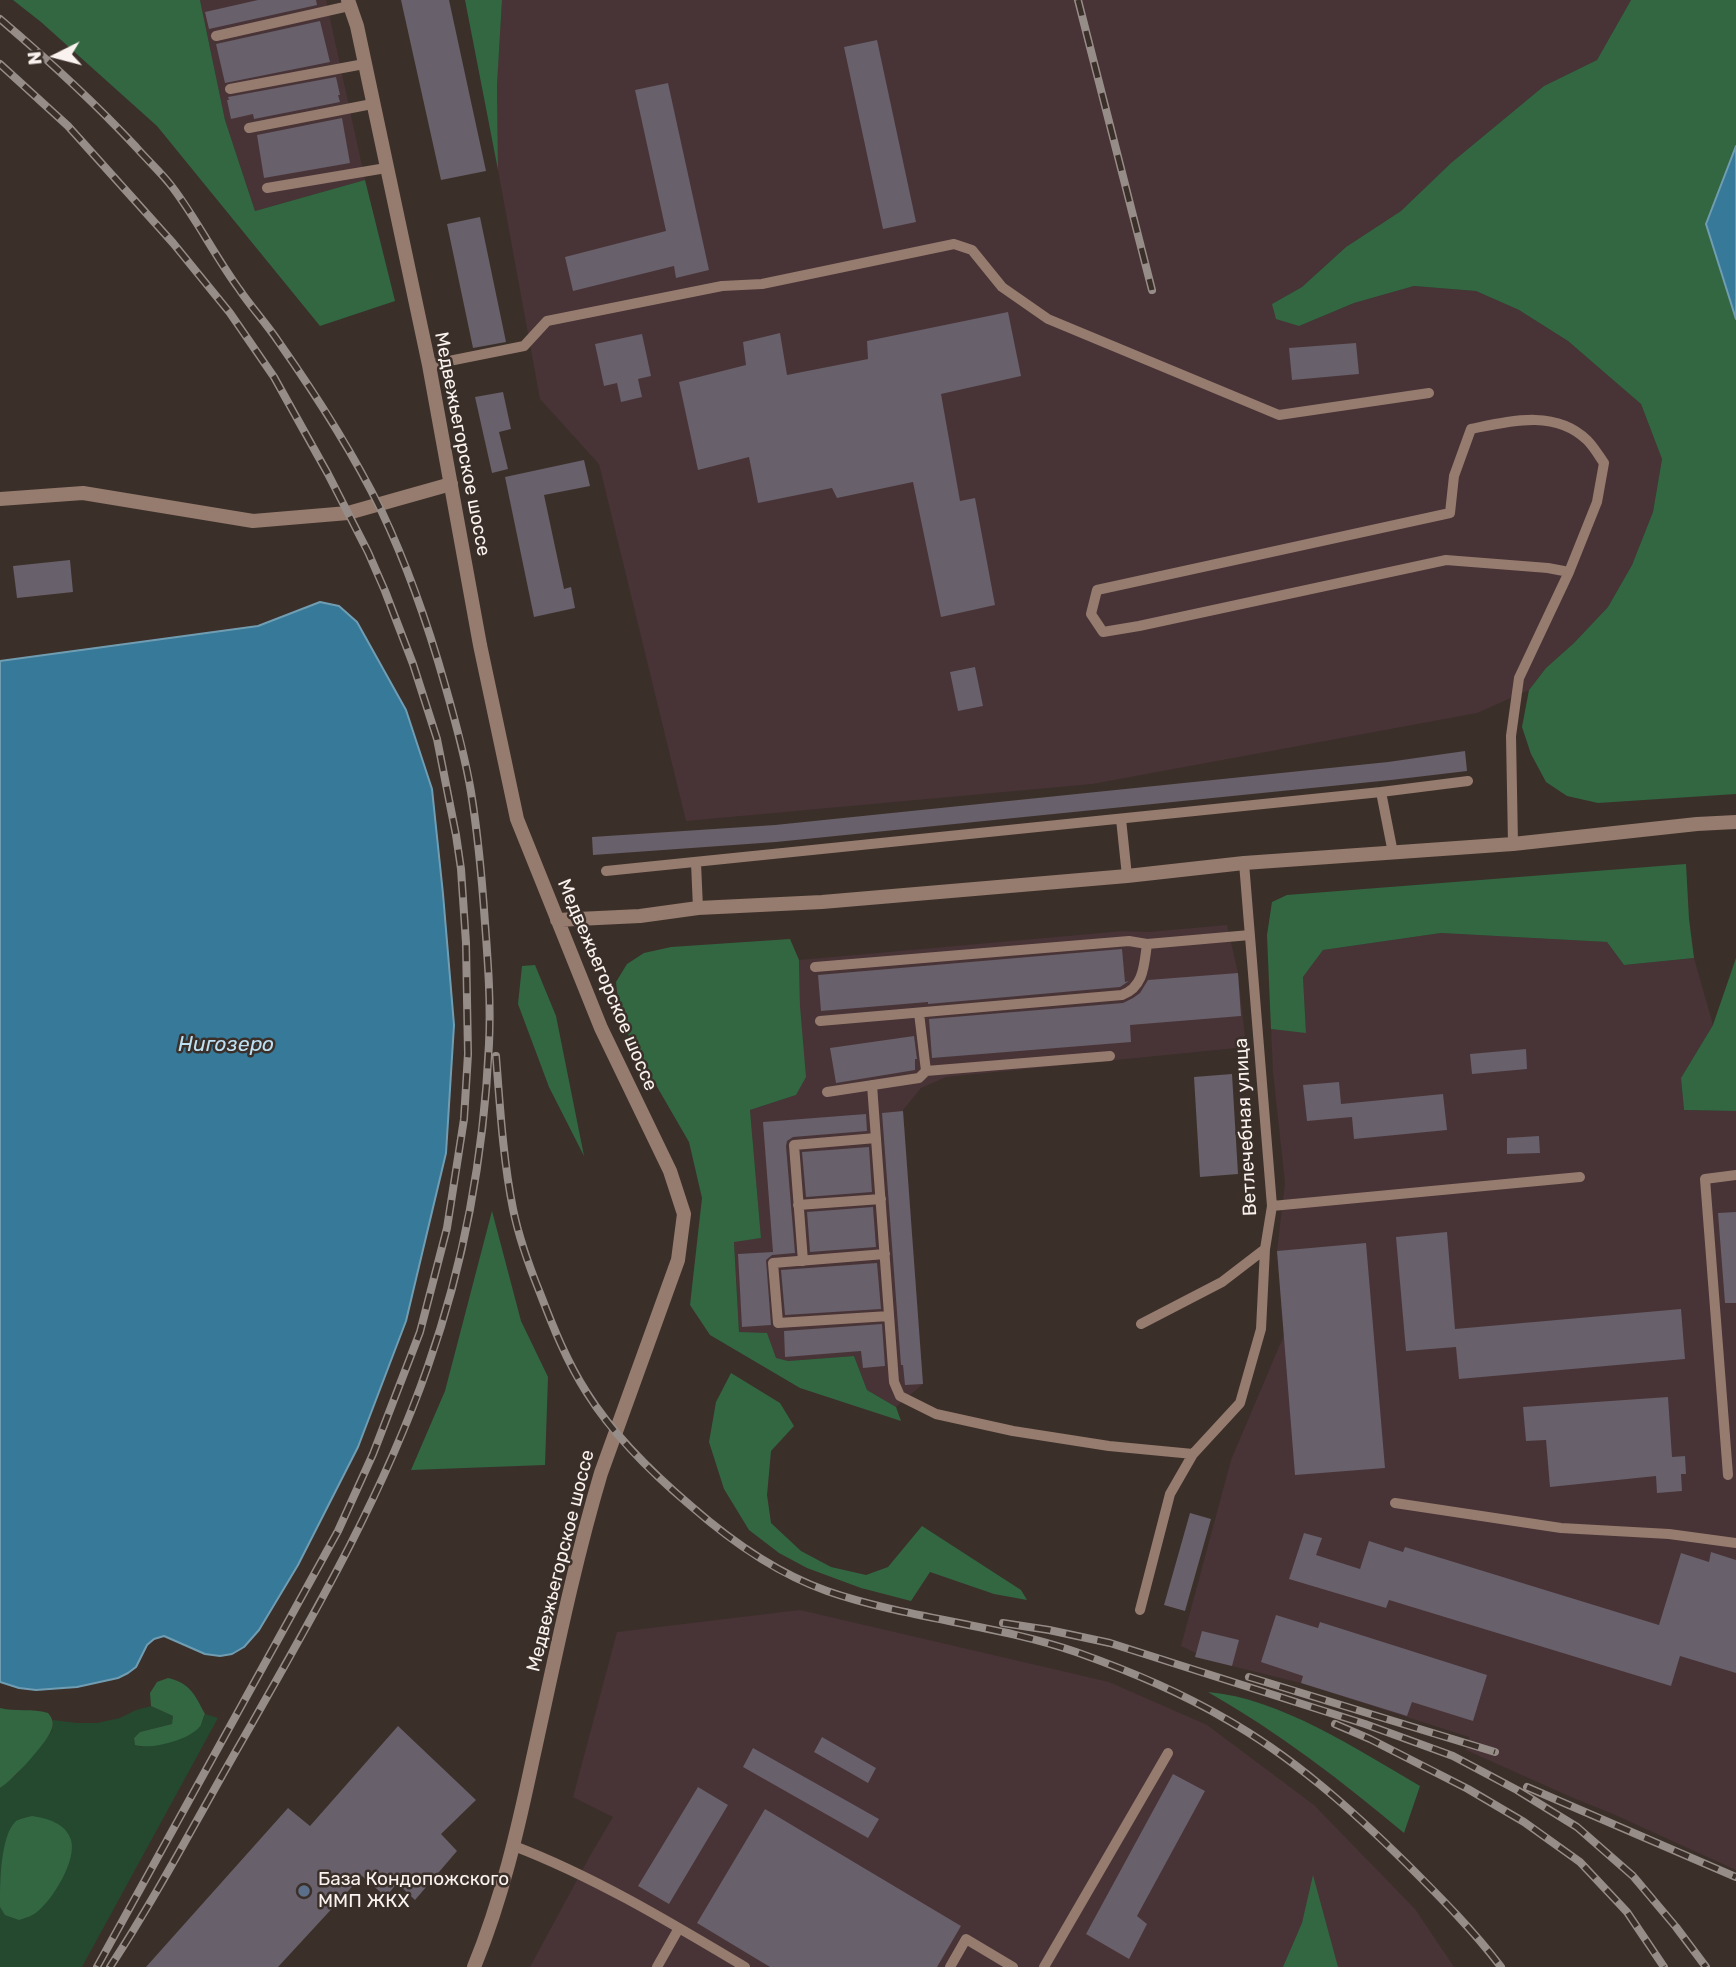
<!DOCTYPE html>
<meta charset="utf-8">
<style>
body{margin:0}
#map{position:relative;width:1736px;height:1967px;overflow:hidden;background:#3b2f29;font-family:Rubik,sans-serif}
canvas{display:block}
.north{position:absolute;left:21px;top:21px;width:70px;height:70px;-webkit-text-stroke:5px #3b2f29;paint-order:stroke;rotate:264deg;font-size:19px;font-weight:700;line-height:28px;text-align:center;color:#faf2ee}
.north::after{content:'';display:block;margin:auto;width:24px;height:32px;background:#faf2ee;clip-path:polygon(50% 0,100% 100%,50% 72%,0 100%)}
</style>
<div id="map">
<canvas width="1736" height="1967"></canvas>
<div class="north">N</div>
</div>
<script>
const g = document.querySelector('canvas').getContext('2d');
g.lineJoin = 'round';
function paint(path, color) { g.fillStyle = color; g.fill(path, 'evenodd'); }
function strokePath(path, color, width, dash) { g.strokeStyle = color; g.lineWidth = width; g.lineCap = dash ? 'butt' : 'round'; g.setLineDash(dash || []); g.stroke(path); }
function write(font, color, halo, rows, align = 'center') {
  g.font = font + ' Rubik,sans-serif'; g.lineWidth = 5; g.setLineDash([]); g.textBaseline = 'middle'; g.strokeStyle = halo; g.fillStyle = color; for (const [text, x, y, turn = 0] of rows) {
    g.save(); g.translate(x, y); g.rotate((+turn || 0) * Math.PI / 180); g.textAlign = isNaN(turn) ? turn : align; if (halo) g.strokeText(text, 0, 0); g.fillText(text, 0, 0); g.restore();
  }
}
paint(new Path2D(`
 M 200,0 L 326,0 L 365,180 L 255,211 L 225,120 Z
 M 502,0 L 1631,0 L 1597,60 L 1544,86 L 1451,163 L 1401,211 L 1346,247 L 1302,287 L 1272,304 L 1299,326 L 1354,303 L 1414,286 L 1476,291 L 1519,310 L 1568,341 L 1641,404 L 1662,459 L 1653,512 L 1632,565 L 1608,607 L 1574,643 L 1546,668 L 1529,690 L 1477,713 L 1092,784 L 686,821 L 599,464 L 540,399 L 498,170 L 497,86 Z
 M 1227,925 L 1238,973 L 1246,1047 L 946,1077 L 921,1088 L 903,1110 L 923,1384 L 896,1407 L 867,1390 L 854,1356 L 788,1361 L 776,1359 L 739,1332 L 734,1241 L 761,1238 L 750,1110 L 796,1095 L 800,1006 L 799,960 L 1123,931 L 1149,932 Z
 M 1441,933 L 1607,942 L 1624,965 L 1694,958 L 1713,1025 L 1681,1078 L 1684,1110 L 1736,1111 L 1736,1870 L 1613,1814 L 1571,1797 L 1466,1750 L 1469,1737 L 1301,1683 L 1195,1657 L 1196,1653 L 1181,1646 L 1231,1460 L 1284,1335 L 1277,1251 L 1285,1183 L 1273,1072 L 1271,1029 L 1306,1032 L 1303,977 L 1323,950 Z
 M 800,1610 L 1109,1682 L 1207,1725 L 1314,1805 L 1415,1909 L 1454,1967 L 530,1967 L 591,1854 L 613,1817 L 573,1797 L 617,1632 Z`), '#483336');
paint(new Path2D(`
 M 151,1706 L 173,1716 L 172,1724 L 140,1732 L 134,1738 L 135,1744 L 141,1747 L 201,1725 L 205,1714 L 218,1718 L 82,1967 L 0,1967 L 0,1788 L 16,1775 L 52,1731 L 53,1720 L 77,1723 L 97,1723 L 120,1718 L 136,1710 Z`), '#25492f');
paint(new Path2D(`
 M 13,0 L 200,0 L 225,120 L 255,211 L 365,180 L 395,301 L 320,326 L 157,126 L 41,22 Z
 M 465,0 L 502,0 L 497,86 L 498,170 Z
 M 1631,0 L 1736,0 L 1736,146 L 1706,224 L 1736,319 L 1736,794 L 1598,803 L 1567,796 L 1546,782 L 1531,754 L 1522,727 L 1529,690 L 1546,668 L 1574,643 L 1608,607 L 1632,565 L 1653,512 L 1662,459 L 1641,404 L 1568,341 L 1519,310 L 1476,291 L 1414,286 L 1354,303 L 1299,326 L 1276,319 L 1272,304 L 1302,287 L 1346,247 L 1401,211 L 1451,163 L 1544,86 L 1597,60 Z
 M 1686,864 L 1689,919 L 1694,958 L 1624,965 L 1607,942 L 1441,933 L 1323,950 L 1303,977 L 1306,1033 L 1271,1029 L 1267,935 L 1272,902 L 1287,895 Z
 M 790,939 L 799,960 L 800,1006 L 806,1077 L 796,1095 L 750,1110 L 761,1238 L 734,1242 L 739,1332 L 767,1333 L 776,1358 L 788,1361 L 854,1356 L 867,1390 L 896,1407 L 901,1421 L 800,1388 L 710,1335 L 690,1305 L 702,1198 L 689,1142 L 630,1040 L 618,1000 L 616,982 L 627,964 L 644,953 L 671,947 Z
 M 1736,958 L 1736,1111 L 1684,1110 L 1681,1078 L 1713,1025 Z
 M 535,965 L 556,1016 L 584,1156 L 549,1087 L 518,1004 L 522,966 Z
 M 492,1211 L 521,1321 L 548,1377 L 545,1465 L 411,1470 L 445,1391 Z
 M 731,1373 L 780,1403 L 794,1426 L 771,1451 L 767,1495 L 771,1523 L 801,1551 L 831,1567 L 866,1575 L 888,1567 L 922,1526 L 1021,1590 L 1027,1600 L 994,1594 L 930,1572 L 911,1601 L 861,1588 L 807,1568 L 779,1553 L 749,1530 L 724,1489 L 709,1442 L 716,1402 Z
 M 168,1678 C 190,1683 195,1695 205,1714 C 204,1715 201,1725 201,1725 C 191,1740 151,1750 135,1745 L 134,1738 L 140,1732 L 172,1724 L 173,1716 L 151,1706 L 150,1693 L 157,1682 Z
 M 1208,1692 C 1280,1698 1358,1750 1420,1786 L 1404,1833 C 1342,1781 1278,1732 1208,1692 Z
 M 0,1708 C 16,1712 32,1708 48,1713 C 52,1718 54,1722 52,1728 C 49,1741 12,1781 0,1788 Z
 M 32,1816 C 46,1818 66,1823 71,1840 C 77,1860 53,1899 38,1911 C 33,1916 25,1918 19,1920 L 5,1915 L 0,1907 C 0,1884 0,1836 16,1821 C 20,1819 27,1817 32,1816 Z
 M 1313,1875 L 1338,1967 L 1283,1967 L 1302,1923 Z`), '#326742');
const water = new Path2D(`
 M 1736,146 L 1736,319 L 1706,224 Z
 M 320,602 L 339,606 L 357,622 L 406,710 L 432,789 L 443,894 L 454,1025 L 446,1153 L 406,1321 L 358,1447 L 298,1565 L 259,1630 L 244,1647 L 232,1654 L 220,1656 L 205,1654 L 164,1636 L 154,1639 L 147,1645 L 136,1667 L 128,1673 L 118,1678 L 77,1687 L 36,1690 L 19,1688 L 0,1682 L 0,661 L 258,626 Z`);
paint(water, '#367999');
strokePath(water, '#719db2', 2);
paint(new Path2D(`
 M 258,0 L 316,0 L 317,5 L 209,29 L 205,12 Z
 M 401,0 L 449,0 L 486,171 L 441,180 Z
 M 320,21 L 330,62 L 225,83 L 216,44 Z
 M 877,40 L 916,222 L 883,229 L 844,47 Z
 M 336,77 L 340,95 L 338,95 L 340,102 L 254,119 L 253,114 L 231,119 L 227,100 L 229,100 L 228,97 Z
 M 668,83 L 709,270 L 676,278 L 674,266 L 573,291 L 565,257 L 666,231 L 635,90 Z
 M 342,118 L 350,163 L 264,178 L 257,135 Z
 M 480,217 L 506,342 L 473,348 L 447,224 Z
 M 1008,312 L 1021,376 L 941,394 L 960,501 L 975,498 L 995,605 L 941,617 L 913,482 L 837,498 L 832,488 L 758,503 L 749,457 L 698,470 L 679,382 L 746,365 L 743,342 L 780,333 L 787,375 L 868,359 L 867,341 Z
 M 642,334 L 651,376 L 638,379 L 642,397 L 621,402 L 617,383 L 604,386 L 595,344 Z
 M 1356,343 L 1359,374 L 1292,380 L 1289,348 Z
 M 503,392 L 511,429 L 499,432 L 508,469 L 492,473 L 475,397 Z
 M 584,460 L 590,486 L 544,495 L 564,589 L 571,587 L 575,608 L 534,617 L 505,477 Z
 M 70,560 L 73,592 L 17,598 L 13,566 Z
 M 975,667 L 983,706 L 958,711 L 950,672 Z
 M 1465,751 L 1467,771 L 1391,780 L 776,842 L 593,855 L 592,837 L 775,825 L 1388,762 Z
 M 1122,949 L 1125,982 L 1129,981 L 1120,987 L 928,1004 L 928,1002 L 821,1011 L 818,975 Z
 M 1238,973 L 1241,1016 L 1130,1025 L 1131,1042 L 932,1058 L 929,1019 L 1123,1003 L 1133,998 L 1140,993 L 1148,980 Z
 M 914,1036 L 917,1059 L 915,1059 L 915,1070 L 836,1083 L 830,1048 Z
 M 1526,1049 L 1527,1069 L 1472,1074 L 1470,1054 Z
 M 1232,1074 L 1238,1174 L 1200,1177 L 1194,1077 Z
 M 1339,1082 L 1341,1104 L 1443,1094 L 1447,1130 L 1354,1139 L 1352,1117 L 1307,1121 L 1303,1085 Z
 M 903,1111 L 923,1384 L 905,1385 L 903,1365 L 901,1365 L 882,1113 Z
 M 866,1114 L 867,1131 L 793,1137 L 787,1141 L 786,1146 L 795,1253 L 772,1255 L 766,1260 L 771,1325 L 742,1327 L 738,1254 L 773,1252 L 763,1122 Z
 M 1539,1136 L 1540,1153 L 1507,1154 L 1507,1138 Z
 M 869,1147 L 872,1192 L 806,1197 L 802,1152 Z
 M 873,1207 L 876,1247 L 810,1252 L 807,1212 Z
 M 1736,1212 L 1736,1303 L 1725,1303 L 1718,1213 Z
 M 1447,1232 L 1455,1329 L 1681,1309 L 1685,1359 L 1459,1379 L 1456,1347 L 1406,1351 L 1396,1237 Z
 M 1366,1243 L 1385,1468 L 1295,1475 L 1277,1251 Z
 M 877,1263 L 881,1309 L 785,1315 L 781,1270 Z
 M 882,1324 L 885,1366 L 863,1368 L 861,1351 L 785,1357 L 784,1331 Z
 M 1668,1397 L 1672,1457 L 1685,1456 L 1686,1474 L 1681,1474 L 1682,1491 L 1657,1493 L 1656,1476 L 1550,1487 L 1546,1440 L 1526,1441 L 1523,1407 Z
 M 1190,1513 L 1211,1519 L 1185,1611 L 1164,1605 Z
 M 1304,1533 L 1322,1538 L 1316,1555 L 1360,1569 L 1369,1541 L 1403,1552 L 1405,1547 L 1659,1625 L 1681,1553 L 1709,1562 L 1711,1552 L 1736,1560 L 1736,1673 L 1680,1656 L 1671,1686 L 1389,1600 L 1386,1608 L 1289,1579 Z
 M 1276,1615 L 1318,1628 L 1320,1622 L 1487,1675 L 1473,1721 L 1412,1702 L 1407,1716 L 1301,1683 L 1303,1676 L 1261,1662 Z
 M 1202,1631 L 1239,1640 L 1232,1666 L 1195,1657 Z
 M 398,1726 L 476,1800 L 441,1834 L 457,1851 L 415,1900 L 397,1883 L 386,1897 L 362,1876 L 278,1967 L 146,1967 L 288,1808 L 310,1826 Z
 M 822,1737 L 876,1768 L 868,1783 L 814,1752 Z
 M 753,1748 L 879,1819 L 868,1838 L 743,1767 Z
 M 1173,1774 L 1205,1791 L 1137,1916 L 1147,1924 L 1129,1959 L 1086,1934 Z
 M 698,1787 L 728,1805 L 669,1904 L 638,1886 Z
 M 765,1809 L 961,1926 L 937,1967 L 770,1967 L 697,1923 Z`), '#68606a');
strokePath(new Path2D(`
 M 216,36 L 349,6
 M 230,89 L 364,64
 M 249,128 L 372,104
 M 267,188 L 386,168
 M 429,365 L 524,346 L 547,321 L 722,286 L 762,284 L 954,244 L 972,250 L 1002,287 L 1048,319 L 1279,415 L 1429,393
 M 1381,792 L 1393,853
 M 1121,819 L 1127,876
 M 1513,844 L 1511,736 L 1519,678 L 1569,572 L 1548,568 L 1446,560 L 1139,626 L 1103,632 L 1091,614 L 1097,590 L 1450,513 L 1454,476 L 1471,429 C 1510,421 1555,409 1587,440 C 1594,447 1599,456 1604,463 L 1597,502 L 1569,572
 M 696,863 L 698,908
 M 606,871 L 1381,792 L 1468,781
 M 815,967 L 1129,941 L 1147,944 L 1250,935
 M 919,1013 L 926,1071 L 1110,1056
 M 820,1021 L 1122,995 C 1144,987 1144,965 1147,944
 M 872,1085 L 894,1382 L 900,1396 L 936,1414 L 1013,1431 L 1109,1446 L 1193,1454
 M 827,1092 L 919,1078 L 926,1071
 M 798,1205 L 881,1199
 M 1272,1206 L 1580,1177
 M 885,1254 L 773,1263 L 778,1323 L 889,1316
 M 803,1261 L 794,1145 L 876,1138
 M 1141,1324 L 1222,1282 L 1265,1249
 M 1728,1475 L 1705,1179 L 1736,1175
 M 1395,1503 L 1561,1528 L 1669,1534 L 1736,1543
 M 1140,1610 L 1170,1494 L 1193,1454 L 1240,1403 L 1261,1329 L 1265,1249 L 1272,1206 L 1244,863
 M 514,1846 C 595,1877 671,1923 745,1967
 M 657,1967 L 679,1928
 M 950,1967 L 966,1939 L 1013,1967
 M 1044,1967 L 1168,1753`), '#967b6f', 10);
strokePath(new Path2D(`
 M 0,499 L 83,493 L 253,521 L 348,513 L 451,484`), '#967b6f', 14);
strokePath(new Path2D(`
 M 348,0 L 357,26 L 429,365 L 480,645 L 517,819 L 601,1028 L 670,1171 L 684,1214 L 678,1260 L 601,1473 C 573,1567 554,1663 533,1758 C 518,1829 502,1899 474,1967
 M 557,920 L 640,916 L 698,908 L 822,902 L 1127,876 L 1244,863 L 1513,844 L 1697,824 L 1736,822`), '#967b6f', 14);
const rail = new Path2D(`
 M 1078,0 L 1152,290
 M 0,19 C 47,59 94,102 136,147 C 148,161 162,173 173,188 C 197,220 215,256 239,289 C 251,307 266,323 278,341 C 316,395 352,451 381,510 C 408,567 428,625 445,685 C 455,720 465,756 471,792 C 478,835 482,879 485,923 C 488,963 491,1003 489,1044 C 484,1152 464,1264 428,1366 C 382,1498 312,1618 243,1739 C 199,1815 158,1894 110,1967
 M 0,64 L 68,126 L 173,243 L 230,313 L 274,377 L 328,474 L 368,552 L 385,591 L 413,664 L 437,739 L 456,835 L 461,869 L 466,943 L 468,1054 L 464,1119 L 447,1228 L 420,1332 L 373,1454 L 338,1531 L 97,1967
 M 496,1056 C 500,1107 503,1159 513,1209 C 519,1238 529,1266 540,1293 C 553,1327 567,1362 587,1393 C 614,1436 652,1473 691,1506 C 731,1541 776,1573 827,1591 C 908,1619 995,1624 1076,1652 C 1127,1670 1178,1691 1224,1718 C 1292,1756 1352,1810 1407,1864 C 1440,1897 1473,1930 1501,1967
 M 1003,1623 L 1049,1630 L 1110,1643 L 1365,1724 L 1453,1756 L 1517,1790 L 1577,1827 L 1633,1876 L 1676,1927 L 1706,1967
 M 1249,1677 L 1495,1752
 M 1335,1724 L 1370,1739 L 1468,1789 L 1524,1822 L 1580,1862 L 1627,1912 L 1664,1967
 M 1527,1787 L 1736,1877`);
strokePath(rail, '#978d88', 8);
strokePath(rail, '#3b2f29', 5, [16]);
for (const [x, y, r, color] of [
 [304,1891,7,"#5c6f8a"]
]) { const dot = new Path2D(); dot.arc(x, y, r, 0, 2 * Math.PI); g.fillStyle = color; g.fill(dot); strokePath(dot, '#3b2f29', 2.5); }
write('19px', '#faf2ee', '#3b2f29', [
 ["Медвежьегорское шоссе",462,444,79],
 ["Медвежьегорское шоссе",607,985,67],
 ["Ветлечебная улица",1246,1127,-93],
 ["Медвежьегорское шоссе",561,1561,-76]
]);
write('19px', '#faf2ee', '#3b2f29', [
 ["База Кондопожского",318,1880],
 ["ММП ЖКХ",318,1902]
], 'left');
write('italic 21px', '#bde0f3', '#3b2f29', [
 ["Нигозеро",226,1045]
]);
</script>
